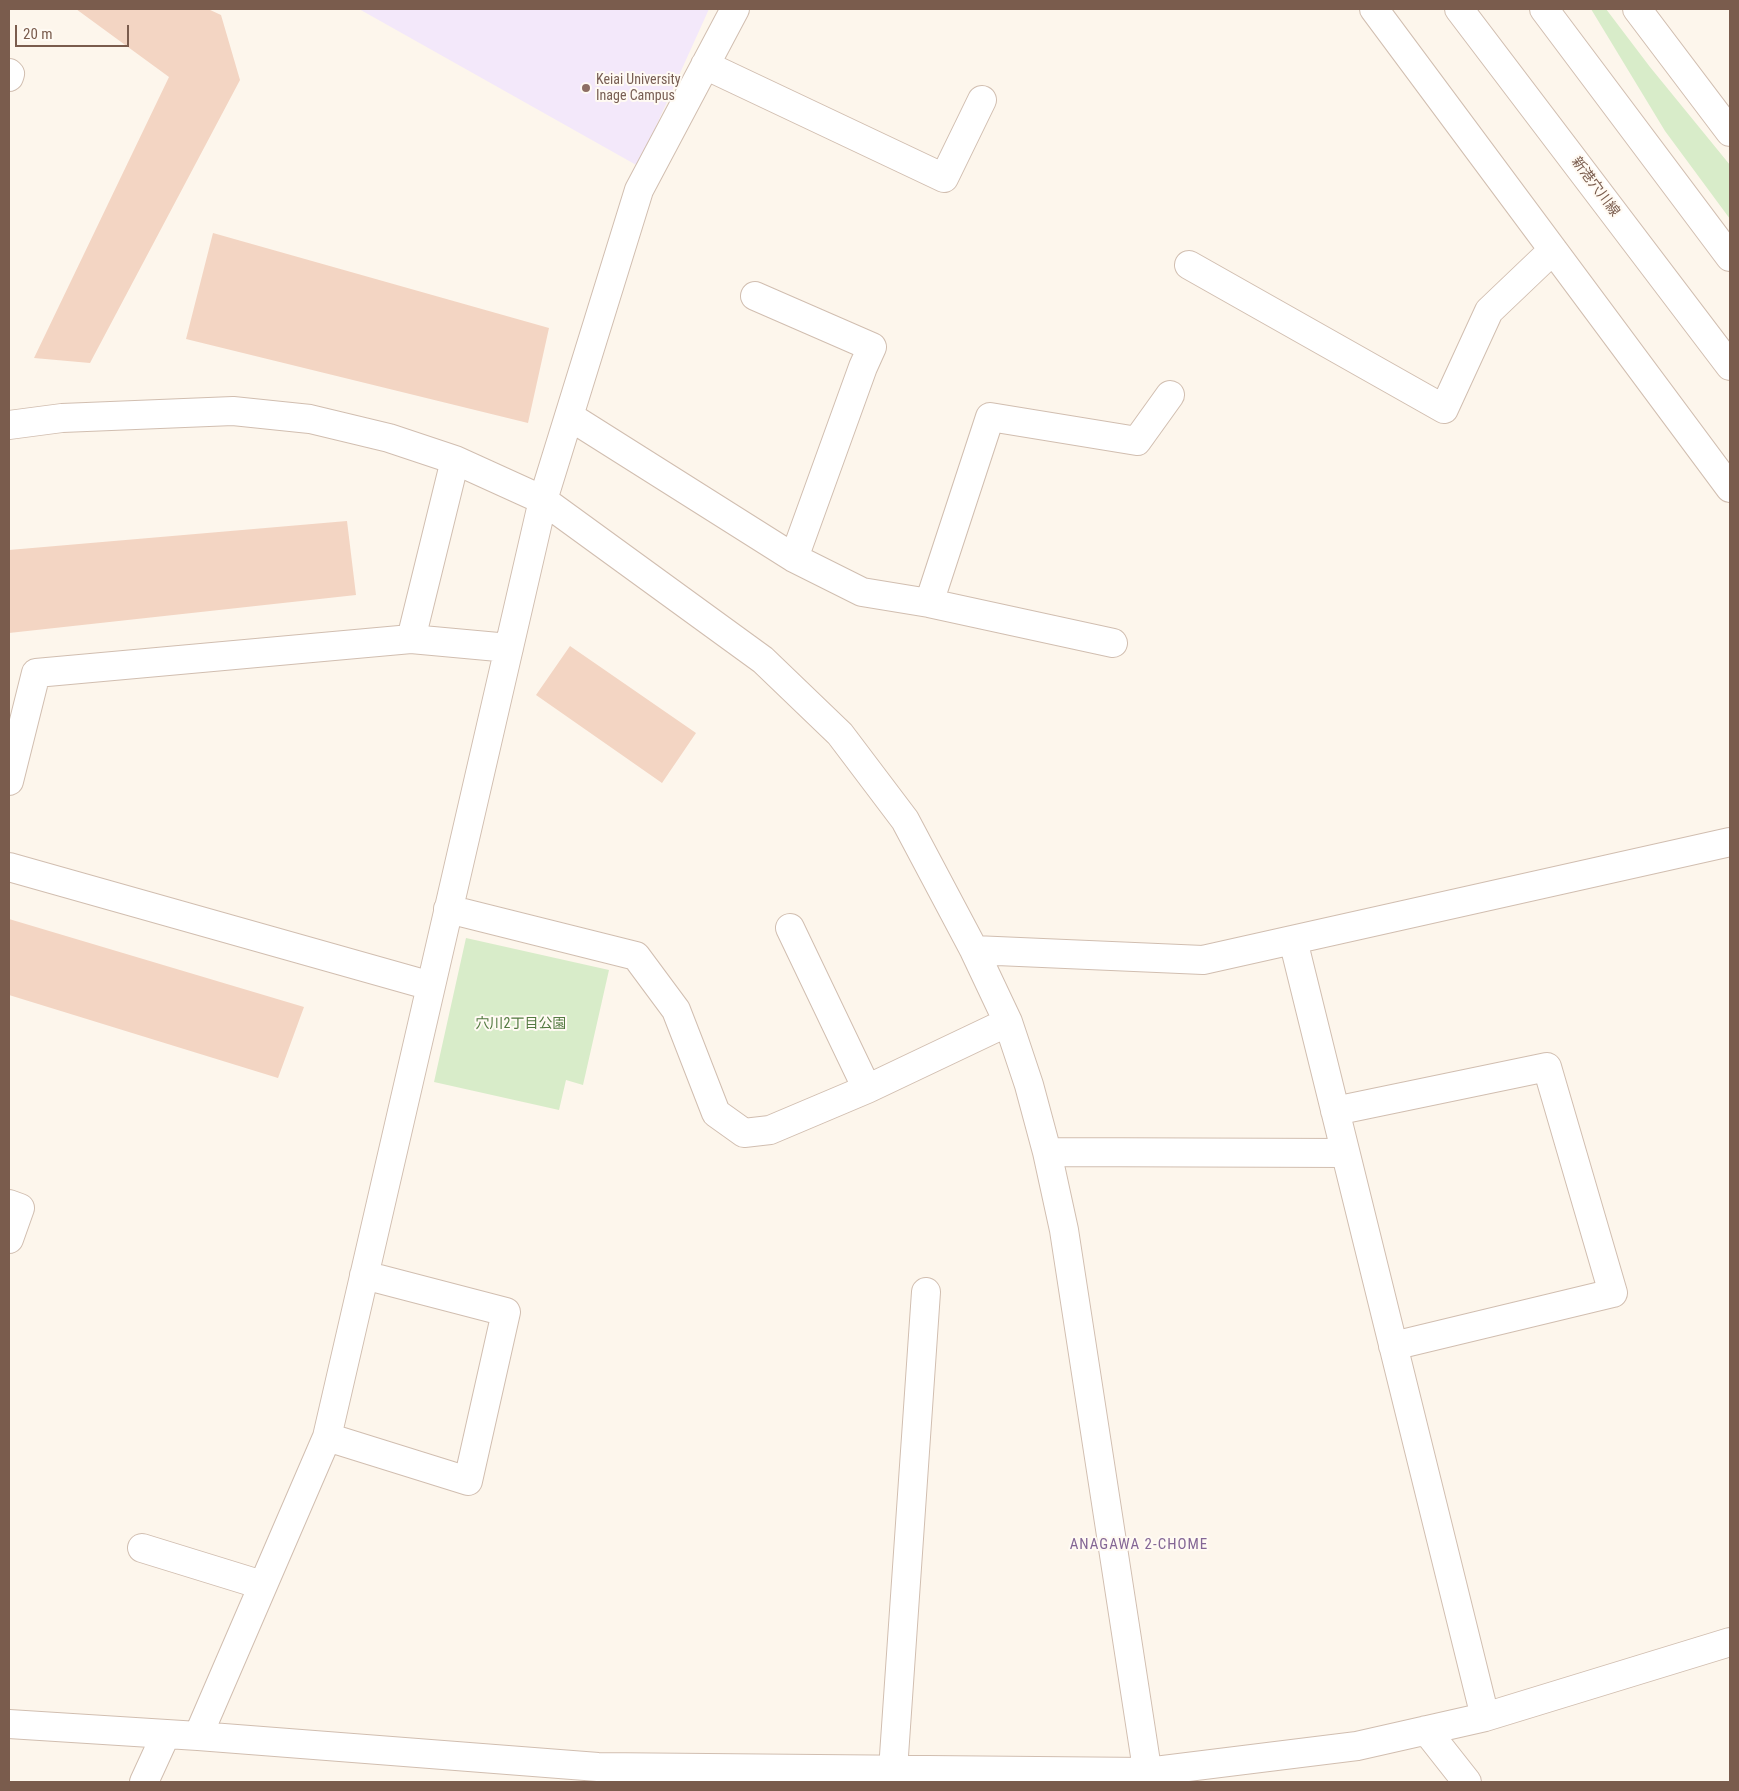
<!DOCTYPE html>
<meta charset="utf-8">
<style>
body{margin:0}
#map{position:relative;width:1739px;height:1791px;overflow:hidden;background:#fdf6ec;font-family:"Roboto Condensed",sans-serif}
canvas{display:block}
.frame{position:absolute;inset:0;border:10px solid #7a5c4d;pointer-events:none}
.scale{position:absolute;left:15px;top:25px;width:114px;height:22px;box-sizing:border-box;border:2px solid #7a5c4d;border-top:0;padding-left:6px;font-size:15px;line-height:18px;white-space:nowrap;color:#7a5c4d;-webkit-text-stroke:4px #fffaf3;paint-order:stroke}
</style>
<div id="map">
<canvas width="1739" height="1791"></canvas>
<div class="frame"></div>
<div class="scale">20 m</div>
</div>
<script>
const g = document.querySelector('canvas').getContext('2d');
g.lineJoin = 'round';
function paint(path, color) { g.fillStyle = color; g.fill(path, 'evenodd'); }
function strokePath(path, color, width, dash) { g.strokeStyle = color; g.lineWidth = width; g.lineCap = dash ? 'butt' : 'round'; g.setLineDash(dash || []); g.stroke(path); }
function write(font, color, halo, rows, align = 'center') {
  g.font = font + ' "Roboto Condensed","Noto Sans JP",sans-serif'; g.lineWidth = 4; g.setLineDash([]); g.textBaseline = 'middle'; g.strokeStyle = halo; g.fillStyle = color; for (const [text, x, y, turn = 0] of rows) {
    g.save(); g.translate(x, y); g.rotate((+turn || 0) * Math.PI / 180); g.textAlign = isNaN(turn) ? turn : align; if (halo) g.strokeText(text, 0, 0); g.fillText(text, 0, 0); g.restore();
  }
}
paint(new Path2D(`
 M 359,9 L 709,9 L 638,166 Z`), '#f3e8fa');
paint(new Path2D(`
 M 1591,9 L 1606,9 L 1650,67 L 1730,165 L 1730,219 L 1665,131 Z
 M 466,938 L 609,970 L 583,1085 L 566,1080 L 559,1110 L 434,1082 Z`), '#d8ecc9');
paint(new Path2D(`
 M 76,9 L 208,9 L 221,15 L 240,80 L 90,363 L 34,358 L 169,77 Z
 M 213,233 L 549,328 L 528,423 L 186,339 Z
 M 347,521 L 356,595 L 9,633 L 9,550 Z
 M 570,646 L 696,733 L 662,783 L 536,695 Z
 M 9,919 L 304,1007 L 278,1078 L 9,995 Z`), '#f3d5c3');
const minor = new Path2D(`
 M 1374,9 L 1730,488
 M 1459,9 L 1730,366
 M 1544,9 L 1730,257
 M 1637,9 L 1730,132
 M 705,65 L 944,178 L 982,100
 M 9,73 L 10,74 L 9,77
 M 1189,265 L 1444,409 L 1489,311 L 1553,250
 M 755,296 L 872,347 L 863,367 L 794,558
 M 569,416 L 794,558 L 862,592 L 929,603 L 1113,643
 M 9,425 L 62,418 L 233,411 L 310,419 L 389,438 L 455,460 L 543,500 L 763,660 L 840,734 L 905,820 L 974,950 L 1008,1022 L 1029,1085 L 1047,1152 L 1064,1230 L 1149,1782
 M 929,603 L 990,417 L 1137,441 L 1170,395
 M 411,639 L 509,648
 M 9,781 L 36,673 L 411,639 L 455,460
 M 9,867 L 431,986
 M 448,909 L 636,956 L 676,1010 L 716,1113 L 744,1133 L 770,1130 L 867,1089 L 1008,1022
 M 790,928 L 867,1089
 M 1293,940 L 1485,1717
 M 974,950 L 1203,960 L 1730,842
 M 1335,1111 L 1547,1067 L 1613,1293 L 1393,1346
 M 1047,1152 L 1345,1153
 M 9,1204 L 20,1208 L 9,1239
 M 327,1437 L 468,1481 L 506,1312 L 364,1275
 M 142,1548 L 262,1585
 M 9,1724 L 198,1736 L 598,1767 L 1147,1772 L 1357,1746 L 1485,1717 L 1730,1642
 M 1426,1730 L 1467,1782
 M 198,1736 L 327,1437 L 543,500 L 639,190 L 735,9
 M 893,1770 L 926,1292
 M 144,1782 L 166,1734`);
strokePath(minor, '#d1beb0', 30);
strokePath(minor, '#fff', 28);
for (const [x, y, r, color] of [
 [586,88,5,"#8d6e63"]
]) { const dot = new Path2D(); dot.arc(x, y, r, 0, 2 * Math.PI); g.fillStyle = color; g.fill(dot); strokePath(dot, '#fffaf3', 2); }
write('14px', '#785e54', '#fffaf3', [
 ["Keiai University",596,80],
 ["Inage Campus",596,96]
], 'left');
write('14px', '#7a5c4d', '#fffaf3', [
 ["新港穴川線",1595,187,53]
]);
write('14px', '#537a41', '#fffaf3', [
 ["穴川2丁目公園",521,1024]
]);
g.letterSpacing = '1px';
write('15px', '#846695', '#fffaf3', [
 ["ANAGAWA 2-CHOME",1139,1545]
]);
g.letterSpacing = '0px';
</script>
